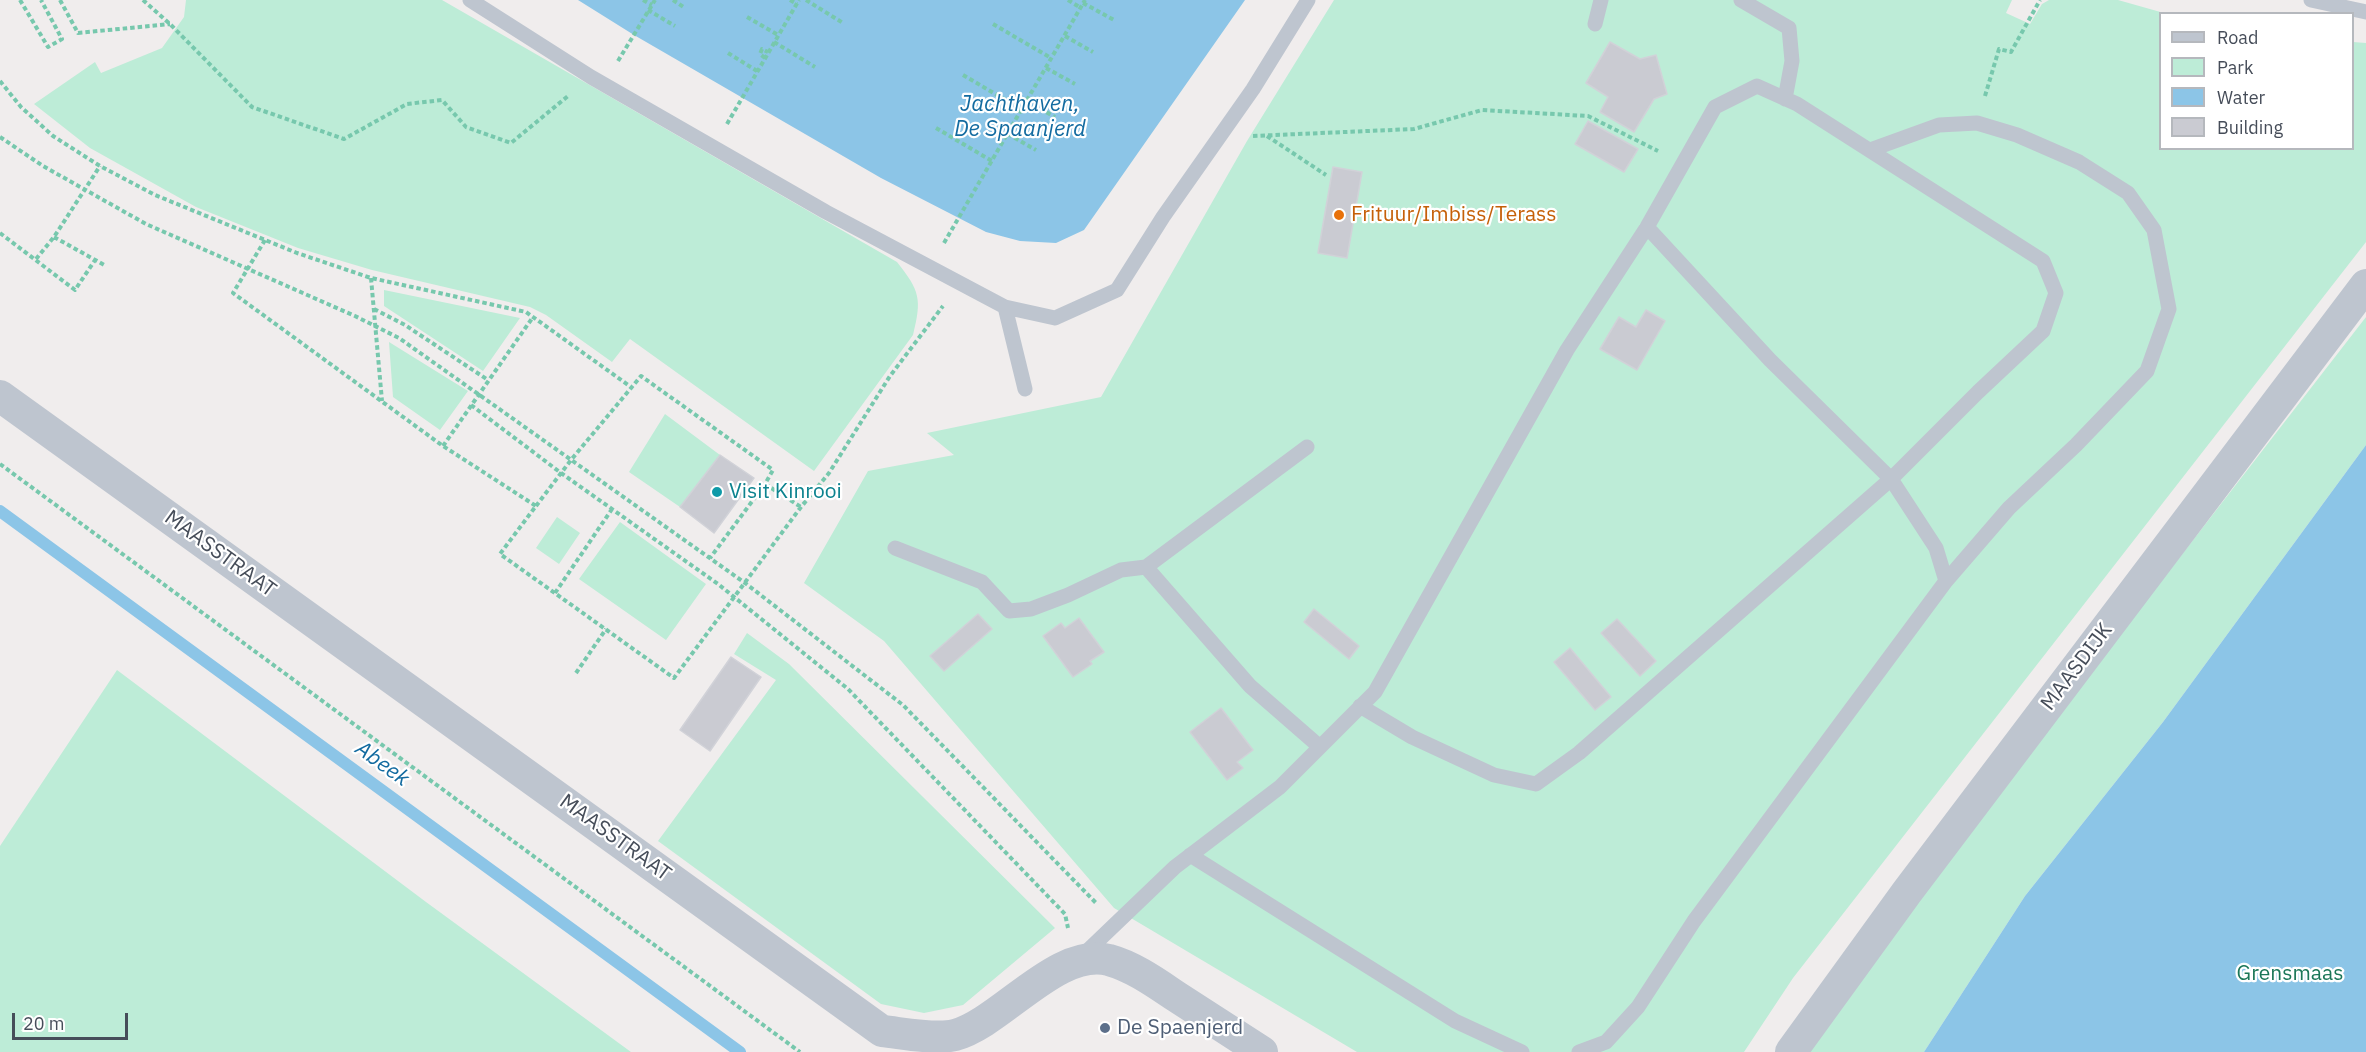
<!DOCTYPE html>
<style>
body{margin:0}
#map{position:relative;width:2366px;height:1052px;overflow:hidden;background:#f0eded;font-family:"IBM Plex Sans",sans-serif}
canvas{display:block}
.legend{position:absolute;left:2159px;top:12px;width:195px;height:138px;box-sizing:border-box;background:#fff;border:2px solid #b5b8bd;margin:0;padding:8px 10px;list-style:none;font-size:18px;color:#464d59}
.legend li{display:flex;align-items:center;gap:12px;height:30px}
.legend b{width:30px;border:2px solid #b5b8bd}
.scale{position:absolute;left:12px;top:1013px;width:116px;height:27px;box-sizing:border-box;border:3px solid #464d59;border-top:0;padding-left:8px;font-size:18px;line-height:21px;white-space:nowrap;color:#464d59;-webkit-text-stroke:4px #fff;paint-order:stroke}
</style>
<div id="map">
<canvas width="2366" height="1052"></canvas>
<ul class="legend">
<li><b style="height:8px;background:#bec5cf"></b>Road</li>
<li><b style="height:16px;background:#bdecd7"></b>Park</li>
<li><b style="height:16px;background:#8cc5e7"></b>Water</li>
<li><b style="height:16px;background:#cacbd2"></b>Building</li>
</ul>
<div class="scale">20 m</div>
</div>
<script>
const g = document.querySelector('canvas').getContext('2d');
g.lineJoin = 'round';
function paint(path, color) { g.fillStyle = color; g.fill(path, 'evenodd'); }
function strokePath(path, color, width, dash) { g.strokeStyle = color; g.lineWidth = width; g.lineCap = dash ? 'butt' : 'round'; g.setLineDash(dash || []); g.stroke(path); }
function write(font, color, halo, rows, align = 'center') {
  g.font = font + ' "IBM Plex Sans",sans-serif'; g.lineWidth = 4.5; g.setLineDash([]); g.textBaseline = 'middle'; g.strokeStyle = halo; g.fillStyle = color; for (const [text, x, y, turn = 0] of rows) {
    g.save(); g.translate(x, y); g.rotate((+turn || 0) * Math.PI / 180); g.textAlign = isNaN(turn) ? turn : align; if (halo) g.strokeText(text, 0, 0); g.fillText(text, 0, 0); g.restore();
  }
}
paint(new Path2D(`
 M 186,0 L 442,0 L 897,262 C 920,291 922,299 913,335 L 814,471 L 630,339 L 612,362 L 546,315 L 530,307 L 372,270 L 298,248 L 196,207 L 90,148 L 34,104 L 95,62 L 101,73 L 162,48 L 184,17 Z
 M 1334,0 L 2012,0 L 2006,13 L 2030,24 L 2042,4 L 2049,0 L 2118,0 L 2164,13 L 2160,14 L 2160,148 L 2352,148 L 2353,42 L 2366,43 L 2366,242 L 1793,978 L 1744,1052 L 1357,1052 L 1114,908 L 884,641 L 804,583 L 868,471 L 954,455 L 927,433 L 1101,397 L 1247,141 Z
 M 384,290 L 520,318 L 483,371 L 384,306 Z
 M 2366,317 L 2366,445 L 2163,722 L 2025,896 L 1924,1052 L 1803,1052 L 2048,727 Z
 M 389,342 L 468,391 L 440,430 L 393,397 Z
 M 665,414 L 720,455 L 680,507 L 629,472 Z
 M 557,517 L 580,533 L 559,564 L 536,548 Z
 M 620,522 L 706,584 L 666,640 L 579,579 Z
 M 747,633 L 789,664 L 1055,928 L 963,1005 L 924,1013 L 881,1004 L 658,841 L 776,680 L 734,654 Z
 M 117,670 L 426,902 L 631,1052 L 0,1052 L 0,846 Z`), '#bdecd7');
paint(new Path2D(`
 M 578,0 L 1245,0 L 1084,230 L 1056,243 L 1020,241 L 986,232 L 881,178 L 634,35 Z
 M 2366,445 L 2366,1052 L 1924,1052 L 2025,896 L 2163,722 Z`), '#8cc5e7');
strokePath(new Path2D(`
 M 0,511 L 740,1052`), '#8cc5e7', 12);
const building = new Path2D(`
 M 1610,42 L 1640,59 L 1656,55 L 1667,94 L 1654,99 L 1634,132 L 1600,112 L 1608,97 L 1586,83 Z
 M 1588,121 L 1638,149 L 1624,172 L 1575,144 Z
 M 1333,167 L 1362,172 L 1347,258 L 1318,253 Z
 M 1646,310 L 1665,321 L 1637,370 L 1600,349 L 1619,317 L 1636,327 Z
 M 720,455 L 754,478 L 714,533 L 680,507 Z
 M 1314,609 L 1359,646 L 1349,659 L 1304,622 Z
 M 978,614 L 992,629 L 944,671 L 930,656 Z
 M 1079,618 L 1104,652 L 1090,661 L 1092,664 L 1073,677 L 1043,636 L 1061,623 L 1065,628 Z
 M 1617,619 L 1656,661 L 1640,676 L 1601,633 Z
 M 1570,648 L 1611,697 L 1595,710 L 1554,662 Z
 M 731,657 L 761,677 L 710,751 L 680,730 Z
 M 1221,708 L 1253,750 L 1237,762 L 1243,768 L 1227,780 L 1190,732 Z`);
paint(building, '#cacbd2');
strokePath(building, '#d1d2d8', 1.5);
strokePath(new Path2D(`
 M 20,0 L 48,47 L 62,39 L 41,0
 M 60,0 L 78,33 L 170,24
 M 143,0 L 170,24 L 252,107 L 344,139 L 407,104 L 442,100 L 466,127 L 511,143 L 568,96
 M 643,0 L 652,5
 M 673,0 L 685,8
 M 790,0 L 797,4
 M 806,0 L 843,23
 M 1068,0 L 1081,8
 M 1083,3 L 1114,20
 M 648,10 L 675,26
 M 747,17 L 778,35
 M 993,24 L 1051,58
 M 1065,36 L 1093,52
 M 774,42 L 815,67
 M 728,53 L 757,71
 M 765,58 L 760,54 L 762,49 L 768,52
 M 618,61 L 655,0
 M 1046,68 L 1075,84
 M 963,75 L 1021,109
 M 0,81 L 21,107 L 53,136 L 100,166 L 155,195 L 297,253 L 371,278 L 526,312 L 631,387
 M 1985,96 L 1999,49 L 2011,52 L 2040,0
 M 1027,101 L 1055,117
 M 727,124 L 799,0
 M 936,128 L 992,161
 M 1008,134 L 1036,150
 M 1253,136 L 1414,129 L 1482,110 L 1588,116 L 1658,151
 M 1267,136 L 1326,175
 M 0,137 L 43,166 L 146,224 L 355,316 L 399,338 L 745,583 L 903,705 L 1097,904
 M 0,233 L 75,290 L 95,260
 M 54,237 L 106,266
 M 265,240 L 233,293 L 443,446 L 536,506 L 500,554 L 674,678 L 801,507 L 829,473 L 890,376 L 943,306
 M 944,243 L 1085,0
 M 36,259 L 54,237 L 100,166
 M 371,278 L 382,401
 M 374,309 L 405,325 L 488,380
 M 471,405 L 561,473 L 718,584 L 848,689 L 1065,914 L 1068,928
 M 443,446 L 533,317
 M 0,464 L 800,1052
 M 765,484 L 801,507
 M 536,506 L 571,460 L 641,376 L 773,470 L 765,484 L 710,558
 M 555,593 L 612,509
 M 576,673 L 606,629`), '#77c8ad', 4, [4.5, 3]);
strokePath(new Path2D(`
 M 470,0 L 591,77 L 826,212 L 1005,307 L 1055,318 L 1117,290 L 1163,217 L 1253,89 L 1308,0
 M 1741,0 L 1789,28 L 1792,61 L 1785,99
 M 2311,0 L 2366,12
 M 1595,24 L 1601,0
 M 1647,227 L 1770,360 L 1891,479 L 1936,548 L 1946,581
 M 1005,307 L 1025,389
 M 895,548 L 982,582 L 1009,611 L 1031,609 L 1068,595 L 1121,570 L 1146,567 L 1250,686 L 1320,747
 M 1146,567 L 1307,447
 M 1190,855 L 1455,1021 L 1522,1052
 M 1081,957 L 1175,867 L 1280,787 L 1375,692 L 1567,350 L 1647,227 L 1715,107 L 1757,86 L 1797,104 L 2043,261 L 2056,293 L 2043,331 L 1978,392 L 1891,479 L 1579,753 L 1536,784 L 1494,775 L 1412,737 L 1360,706
 M 1579,1052 L 1606,1042 L 1638,1007 L 1694,921 L 1946,581 L 2009,508 L 2076,445 L 2147,371 L 2169,309 L 2154,230 L 2128,193 L 2079,162 L 2017,135 L 1977,123 L 1939,125 L 1870,150`), '#bec5cf', 15);
strokePath(new Path2D(`
 M 0,396 L 882,1031 C 902,1033 936,1040 955,1035 C 1002,1022 1057,947 1109,960 C 1134,967 1156,983 1177,997 C 1206,1016 1234,1034 1262,1052
 M 1791,1052 L 1907,892 L 2366,285`), '#bec5cf', 32);
for (const [x, y, r, color] of [
 [1339,215,6,"#e8710a"],
 [717,492,6,"#0f9aa8"],
 [1105,1028,6,"#5c6f8a"]
]) { const dot = new Path2D(); dot.arc(x, y, r, 0, 2 * Math.PI); g.fillStyle = color; g.fill(dot); strokePath(dot, '#fff', 2); }
write('21px', '#c56008', '#fff', [
 ["Frituur/Imbiss/Terass",1351,215]
], 'left');
write('21px', '#0d838f', '#fff', [
 ["Visit Kinrooi",729,492]
], 'left');
write('21px', '#464d59', '#fff', [
 ["MAASSTRAAT",220,554,36],
 ["MAASDIJK",2077,667,-53],
 ["MAASSTRAAT",615,838,36]
]);
write('21px', '#1b7758', '#fff', [
 ["Grensmaas",2290,974]
]);
write('21px', '#4e5e75', '#fff', [
 ["De Spaenjerd",1117,1028]
], 'left');
write('italic 22px', '#136ba0', '#fff', [
 ["Jachthaven,",1020,105],
 ["De Spaanjerd",1020,130],
 ["Abeek",382,764,36]
]);
</script>
